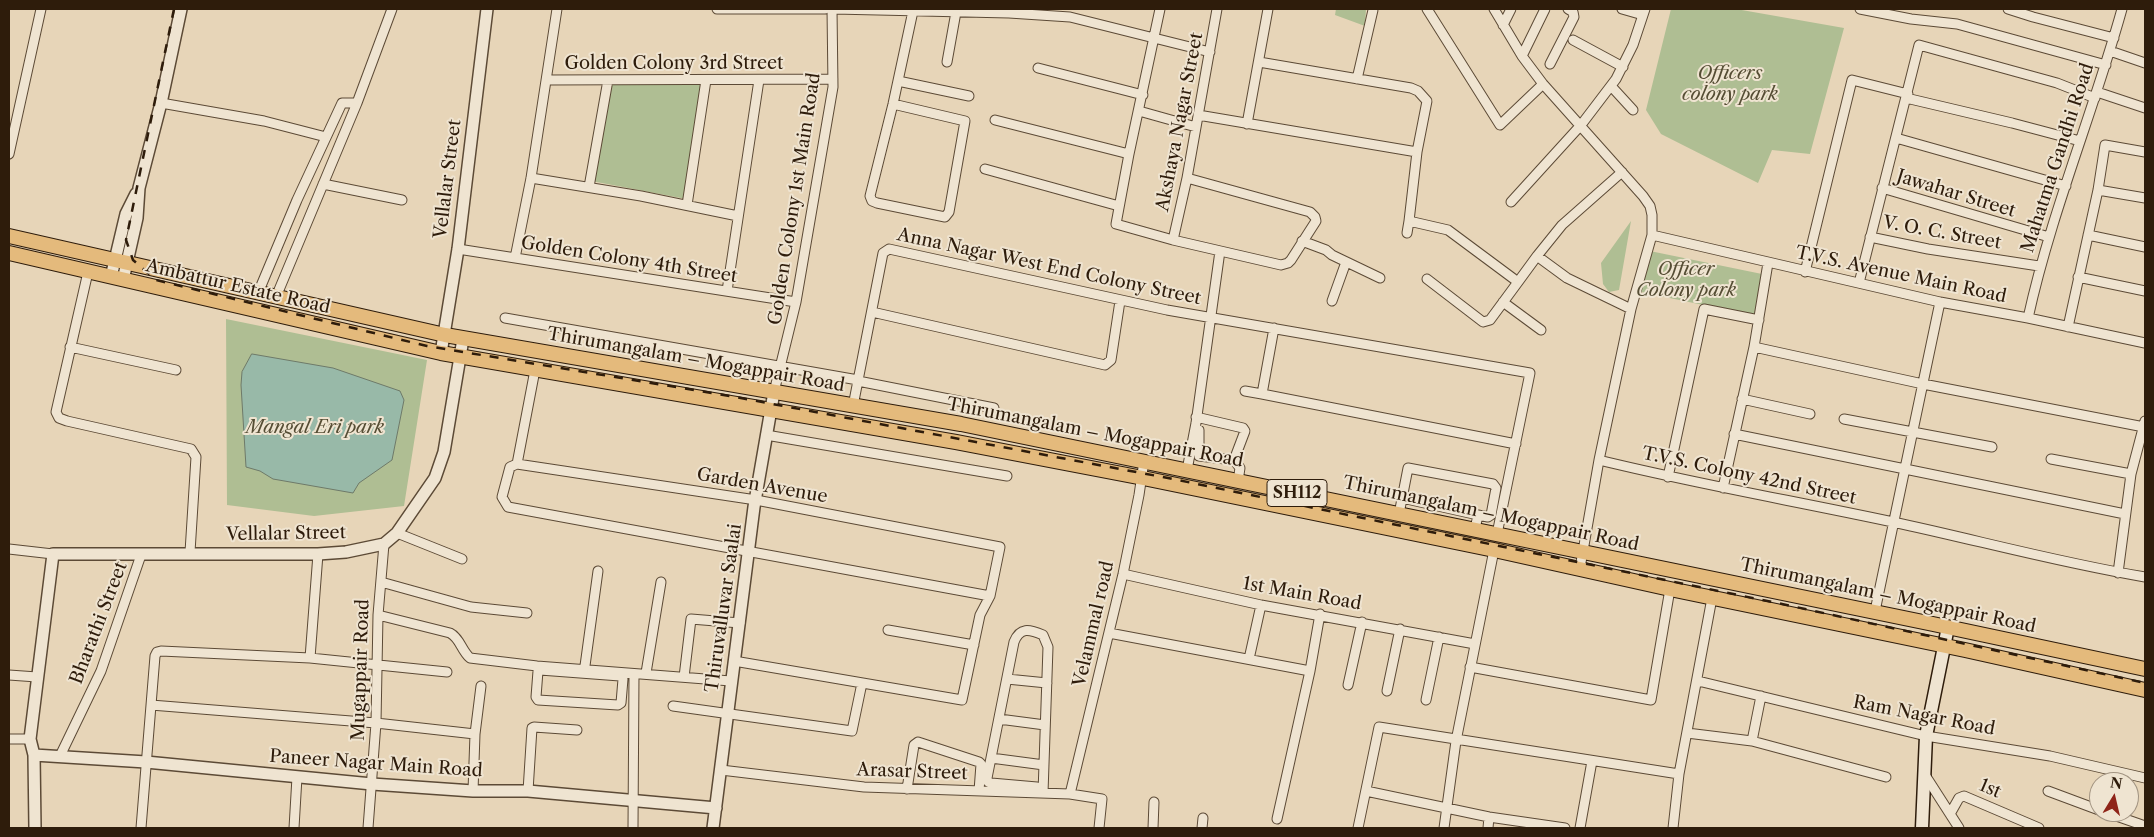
<!DOCTYPE html>
<meta charset="utf-8">
<style>
body{margin:0}
#map{position:relative;width:2154px;height:837px;overflow:hidden;background:#e7d5b8;font-family:"Libre Caslon Text",serif}
canvas{display:block}
.frame{position:absolute;inset:0;border:10px solid #2e1c0b;pointer-events:none}
.north{position:absolute;left:2089px;top:772px;width:50px;height:50px;box-sizing:border-box;background:#efe4d1;border:1px solid #a29482;border-radius:50%;rotate:9deg;font-size:14px;font-weight:700;line-height:20px;text-align:center;color:#2e1c0b}
.north::after{content:'';display:block;margin:auto;width:18px;height:22px;background:#8f2418;clip-path:polygon(50% 0,100% 100%,50% 72%,0 100%)}
</style>
<div id="map">
<canvas width="2154" height="837"></canvas>
<div class="frame"></div>
<div class="north">N</div>
</div>
<script>
const g = document.querySelector('canvas').getContext('2d');
g.lineJoin = 'round';
function paint(path, color) { g.fillStyle = color; g.fill(path, 'evenodd'); }
function strokePath(path, color, width, dash) { g.strokeStyle = color; g.lineWidth = width; g.lineCap = dash ? 'butt' : 'round'; g.setLineDash(dash || []); g.stroke(path); }
function write(font, color, halo, rows, align = 'center') {
  g.font = font + ' "Libre Caslon Text",serif'; g.lineWidth = 4; g.setLineDash([]); g.textBaseline = 'middle'; g.strokeStyle = halo; g.fillStyle = color; for (const [text, x, y, turn = 0] of rows) {
    g.save(); g.translate(x, y); g.rotate((+turn || 0) * Math.PI / 180); g.textAlign = isNaN(turn) ? turn : align; if (halo) g.strokeText(text, 0, 0); g.fillText(text, 0, 0); g.restore();
  }
}
paint(new Path2D(`
 M 1336,9 L 1366,9 L 1365,26 L 1335,15 Z
 M 1671,9 L 1736,9 L 1844,28 L 1810,154 L 1772,150 L 1758,183 L 1661,134 L 1646,110 Z
 M 609,84 L 703,85 L 686,199 L 586,180 Z
 M 1631,221 L 1619,290 L 1609,292 L 1603,284 L 1601,263 Z
 M 1645,250 L 1762,274 L 1756,316 L 1636,291 Z
 M 226,319 L 427,360 L 404,506 L 314,516 L 227,505 Z`), '#afbe93');
const water = new Path2D(`
 M 252,354 L 333,368 L 400,391 L 404,400 L 392,460 L 359,483 L 353,493 L 273,479 L 260,471 L 246,467 L 241,385 L 242,372 Z`);
paint(water, '#98b9a8');
strokePath(water, '#6e7a69', 1);
const minor = new Path2D(`
 M 717,9 L 825,9
 M 834,9 L 1009,13 L 1070,17 L 1210,52
 M 1160,9 L 1129,154 L 1116,224 L 1173,240 L 1281,265 L 1288,263 L 1291,260 L 1316,221 L 1315,217 L 1310,212 L 1187,178
 M 1427,9 L 1500,125 L 1543,84
 M 1494,9 L 1522,56 L 1543,84 L 1643,196 L 1650,206 L 1652,215 L 1652,235 L 1631,309 L 1599,460 L 1580,568
 M 1622,9 L 1643,15
 M 1860,9 L 1911,19 L 1957,24 L 2106,65
 M 2008,9 L 2033,17 L 2114,38
 M 1503,25 L 1511,9
 M 1573,40 L 1623,67
 M 2110,51 L 2145,63
 M 1522,56 L 1545,9
 M 947,62 L 956,12
 M 1259,62 L 1411,88 L 1418,91 L 1427,101 L 1417,152 L 1409,221 L 1448,230 L 1518,282 L 1537,256 L 1567,278 L 1631,309
 M 1550,64 L 1574,17 L 1573,12 L 1568,9
 M 1038,68 L 1143,95
 M 1357,79 L 1373,10
 M 546,80 L 833,79
 M 898,81 L 969,96
 M 1611,86 L 1633,110
 M 2097,92 L 2145,108
 M 1906,98 L 2012,123 L 2080,141
 M 161,103 L 264,121 L 326,137
 M 893,104 L 965,121 L 949,212 L 945,217 L 877,203 L 872,201 L 870,196 L 893,104 L 913,11
 M 1139,111 L 1196,127
 M 1198,115 L 1417,152
 M 995,120 L 1129,154
 M 1247,124 L 1268,9
 M 1896,138 L 2066,186
 M 9,154 L 41,9
 M 985,169 L 1119,206
 M 531,178 L 641,196 L 738,216
 M 323,184 L 402,200
 M 589,187 L 608,80
 M 1882,188 L 2049,237
 M 2098,190 L 2145,198
 M 1511,202 L 1581,125 L 1616,79 L 1633,45 L 1645,9
 M 687,205 L 706,80
 M 1407,233 L 1409,221
 M 1652,235 L 1940,302 L 2028,318 L 2145,343
 M 2088,235 L 2145,247
 M 1870,237 L 1928,249 L 2039,266
 M 1173,240 L 1187,178 L 1217,9
 M 1302,241 L 1326,250 L 1332,255 L 1380,278
 M 458,249 L 796,302
 M 1537,256 L 1562,225 L 1622,172
 M 515,258 L 531,178 L 557,9
 M 88,272 L 56,412 L 59,418 L 67,421 L 191,449 L 196,457 L 190,552
 M 1805,272 L 1852,80 L 1908,94
 M 2078,277 L 2145,291
 M 1427,279 L 1483,322 L 1490,320 L 1518,282
 M 1859,283 L 1919,45 L 2057,83 L 2095,98
 M 727,291 L 759,80
 M 258,293 L 297,200 L 342,103 L 357,103 L 392,9
 M 276,297 L 357,103
 M 1332,301 L 1346,262
 M 1503,302 L 1541,330
 M 872,312 L 1105,365 L 1111,360 L 1120,301
 M 505,318 L 858,380
 M 2028,318 C 2051,213 2093,113 2122,9
 M 2068,327 L 2098,190 L 2105,145 L 2145,152
 M 1274,328 L 1262,394 L 1516,444
 M 70,347 L 176,370
 M 1754,347 L 1923,384 L 2144,427
 M 858,381 L 994,408
 M 1245,391 L 1262,394
 M 774,392 L 796,302 L 833,87 L 832,9
 M 1742,399 L 1810,414
 M 853,406 L 883,253 L 889,249 L 1167,310 L 1530,373 L 1497,534
 M 1196,417 L 1243,428 L 1245,431 L 1234,460 L 1199,456 L 1199,430
 M 1844,419 L 1992,447
 M 1734,434 L 2125,514
 M 766,435 L 1007,476
 M 2051,459 L 2131,474
 M 1234,460 L 1240,468 L 1238,481
 M 1599,460 C 1696,484 1795,501 1893,522 C 1977,540 2060,563 2145,577
 M 517,464 L 535,370
 M 1187,470 L 1196,423 L 1220,251
 M 1668,477 L 1704,309 L 1759,320
 M 1723,488 L 1754,347 L 1768,263
 M 1402,498 L 1478,515
 M 1399,514 L 1408,468 L 1493,484 L 1496,488 L 1491,515 L 1488,517 L 1478,515 L 1475,529
 M 397,533 L 462,559
 M 9,549 L 53,554
 M 2118,573 L 2131,474 L 2145,421
 M 1123,574 L 1261,605 L 1475,644
 M 381,582 L 471,607 L 527,613
 M 1875,611 L 1940,302
 M 378,615 L 450,633 C 460,638 461,650 470,658 L 537,666 L 731,681
 M 888,630 L 974,645
 M 1109,633 L 1310,671
 M 310,658 L 318,554
 M 1249,659 L 1261,605
 M 734,661 L 962,700 L 980,615 L 990,596 L 1000,547 L 756,500 L 517,464 L 510,467 L 502,497 L 508,507 L 990,596
 M 1470,667 L 1651,700 L 1670,589
 M 540,670 L 620,676 L 623,679 L 621,703 L 618,705 L 538,700 L 536,697 L 538,671 Z
 M 584,673 L 598,571
 M 646,673 L 661,582
 M 9,675 L 37,677
 M 684,677 L 691,619 L 740,623
 M 1007,679 L 1047,683
 M 1698,681 L 1926,736 L 2050,756 L 2145,778
 M 1348,685 L 1362,622
 M 1387,691 L 1400,629
 M 1426,700 L 1439,637
 M 151,705 L 376,723 L 475,734 L 481,686
 M 673,706 L 852,731 L 862,683
 M 999,719 L 1045,725
 M 1687,733 L 1752,741 L 1886,777
 M 9,739 L 30,739
 M 1752,741 L 1761,696
 M 60,756 L 101,671 L 141,555
 M 991,758 L 1044,765
 M 721,770 L 864,787 L 1070,794 L 1102,799 L 1099,828
 M 1925,775 L 1959,828
 M 1037,787 L 991,783 L 988,782 L 987,778 L 1014,642 C 1020,627 1029,629 1043,635 L 1048,647 L 1043,793
 M 907,789 L 914,745 L 918,742 L 979,762 L 981,764 L 979,791
 M 473,791 L 475,734
 M 528,791 L 532,728 L 534,727 L 577,730
 M 1366,791 L 1489,817 L 1565,828
 M 2048,791 L 2099,810
 M 1070,794 L 1123,574 L 1139,495 L 1144,461
 M 2105,812 L 2145,826
 M 1950,814 L 1959,798 L 1964,796 L 2039,828
 M 1277,819 L 1310,671 L 1320,614
 M 141,828 L 155,656 L 157,652 L 161,651 L 310,658 L 447,672
 M 294,828 L 297,777
 M 368,828 L 376,723 L 378,615 L 384,544
 M 633,828 L 634,674
 M 1153,828 L 1154,802
 M 1202,828 L 1203,818
 M 1358,828 L 1379,727 L 1679,774
 M 1444,828 L 1456,741 L 1494,550
 M 1488,828 L 1489,817
 M 1580,828 L 1592,761
 M 1673,828 L 1679,774 L 1712,598`);
const tertiary = new Path2D(`
 M 111,277 L 126,214 L 136,194
 M 123,280 L 137,218 L 139,188 L 161,103 L 181,9
 M 441,353 L 458,249 L 487,9
 M 34,755 L 146,762 L 372,784 L 473,791 L 528,791 L 716,808
 M 35,828 L 34,755 L 30,739 L 53,554 L 318,554 L 346,552 L 384,544 L 397,533 L 435,478 L 444,452 L 463,339
 M 713,828 L 754,507 L 774,392`);
const secondary = new Path2D(`
 M 1922,828 L 1926,736 L 1948,627`);
const primary = new Path2D(`
 M 9,236 L 445,335 L 961,424 L 1933,624 L 2145,669
 M 9,253 L 441,353 L 956,442 L 1143,478 L 1494,550 L 1670,589 L 1965,650 L 2145,690`);
strokePath(minor, '#5c4a36', 11);
strokePath(tertiary, '#5c4a36', 14);
strokePath(secondary, '#2e1c0b', 15);
strokePath(primary, '#2e1c0b', 16);
strokePath(minor, '#efe4d1', 9);
strokePath(tertiary, '#efe4d1', 11);
strokePath(secondary, '#efe4d1', 12);
strokePath(primary, '#e4ba7c', 14);
strokePath(new Path2D(`
 M 174,9 L 126,240 L 133,260 L 156,280 L 427,346 L 730,396 L 1168,478 L 1782,604 L 2145,683`), '#2e1c0b', 2.5, [9, 9]);
for (const [x, y, w] of [
 [1297,493,60]
]) { const box = new Path2D(); box.roundRect(x - w / 2, y - 13.5, w, 27, 4); g.fillStyle = '#efe4d1'; g.fill(box); strokePath(box, '#2e1c0b', 1); }
write('bold 16px', '#2e1c0b', null, [
 ["SH112",1297,493]
]);
write('18px', '#2e1c0b', '#efe4d1', [
 ["Golden Colony 3rd Street",674,64],
 ["Akshaya Nagar Street",1180,122,-79],
 ["Mahatma Gandhi Road",2058,158,-72],
 ["Vellalar Street",448,179,-83],
 ["Jawahar Street",1956,194,17],
 ["Golden Colony 1st Main Road",795,199,-81],
 ["V. O. C. Street",1942,233,10],
 ["Golden Colony 4th Street",629,260,9],
 ["Anna Nagar West End Colony Street",1049,267,12],
 ["T.V.S. Avenue Main Road",1901,275,12],
 ["Ambattur Estate Road",238,287,13],
 ["Thirumangalam – Mogappair Road",696,360,10],
 ["Thirumangalam – Mogappair Road",1095,433,11],
 ["T.V.S. Colony 42nd Street",1749,476,12],
 ["Garden Avenue",762,486,10],
 ["Thirumangalam – Mogappair Road",1491,514,12],
 ["Vellalar Street",286,534,-1],
 ["1st Main Road",1302,594,10],
 ["Thirumangalam – Mogappair Road",1888,596,12],
 ["Thiruvalluvar Saalai",724,608,-82],
 ["Bharathi Street",99,623,-69],
 ["Velammal road",1094,624,-77],
 ["Mugappair Road",361,670,-88],
 ["Ram Nagar Road",1924,716,11],
 ["Paneer Nagar Main Road",376,764,4],
 ["Arasar Street",912,772,2],
 ["1st",1990,789,23]
]);
write('italic 18px', '#554d34', '#efe4d1', [
 ["Officers",1730,74],
 ["colony park",1730,95],
 ["Officer",1686,270],
 ["Colony park",1686,291],
 ["Mangal Eri park",315,428]
]);
</script>
